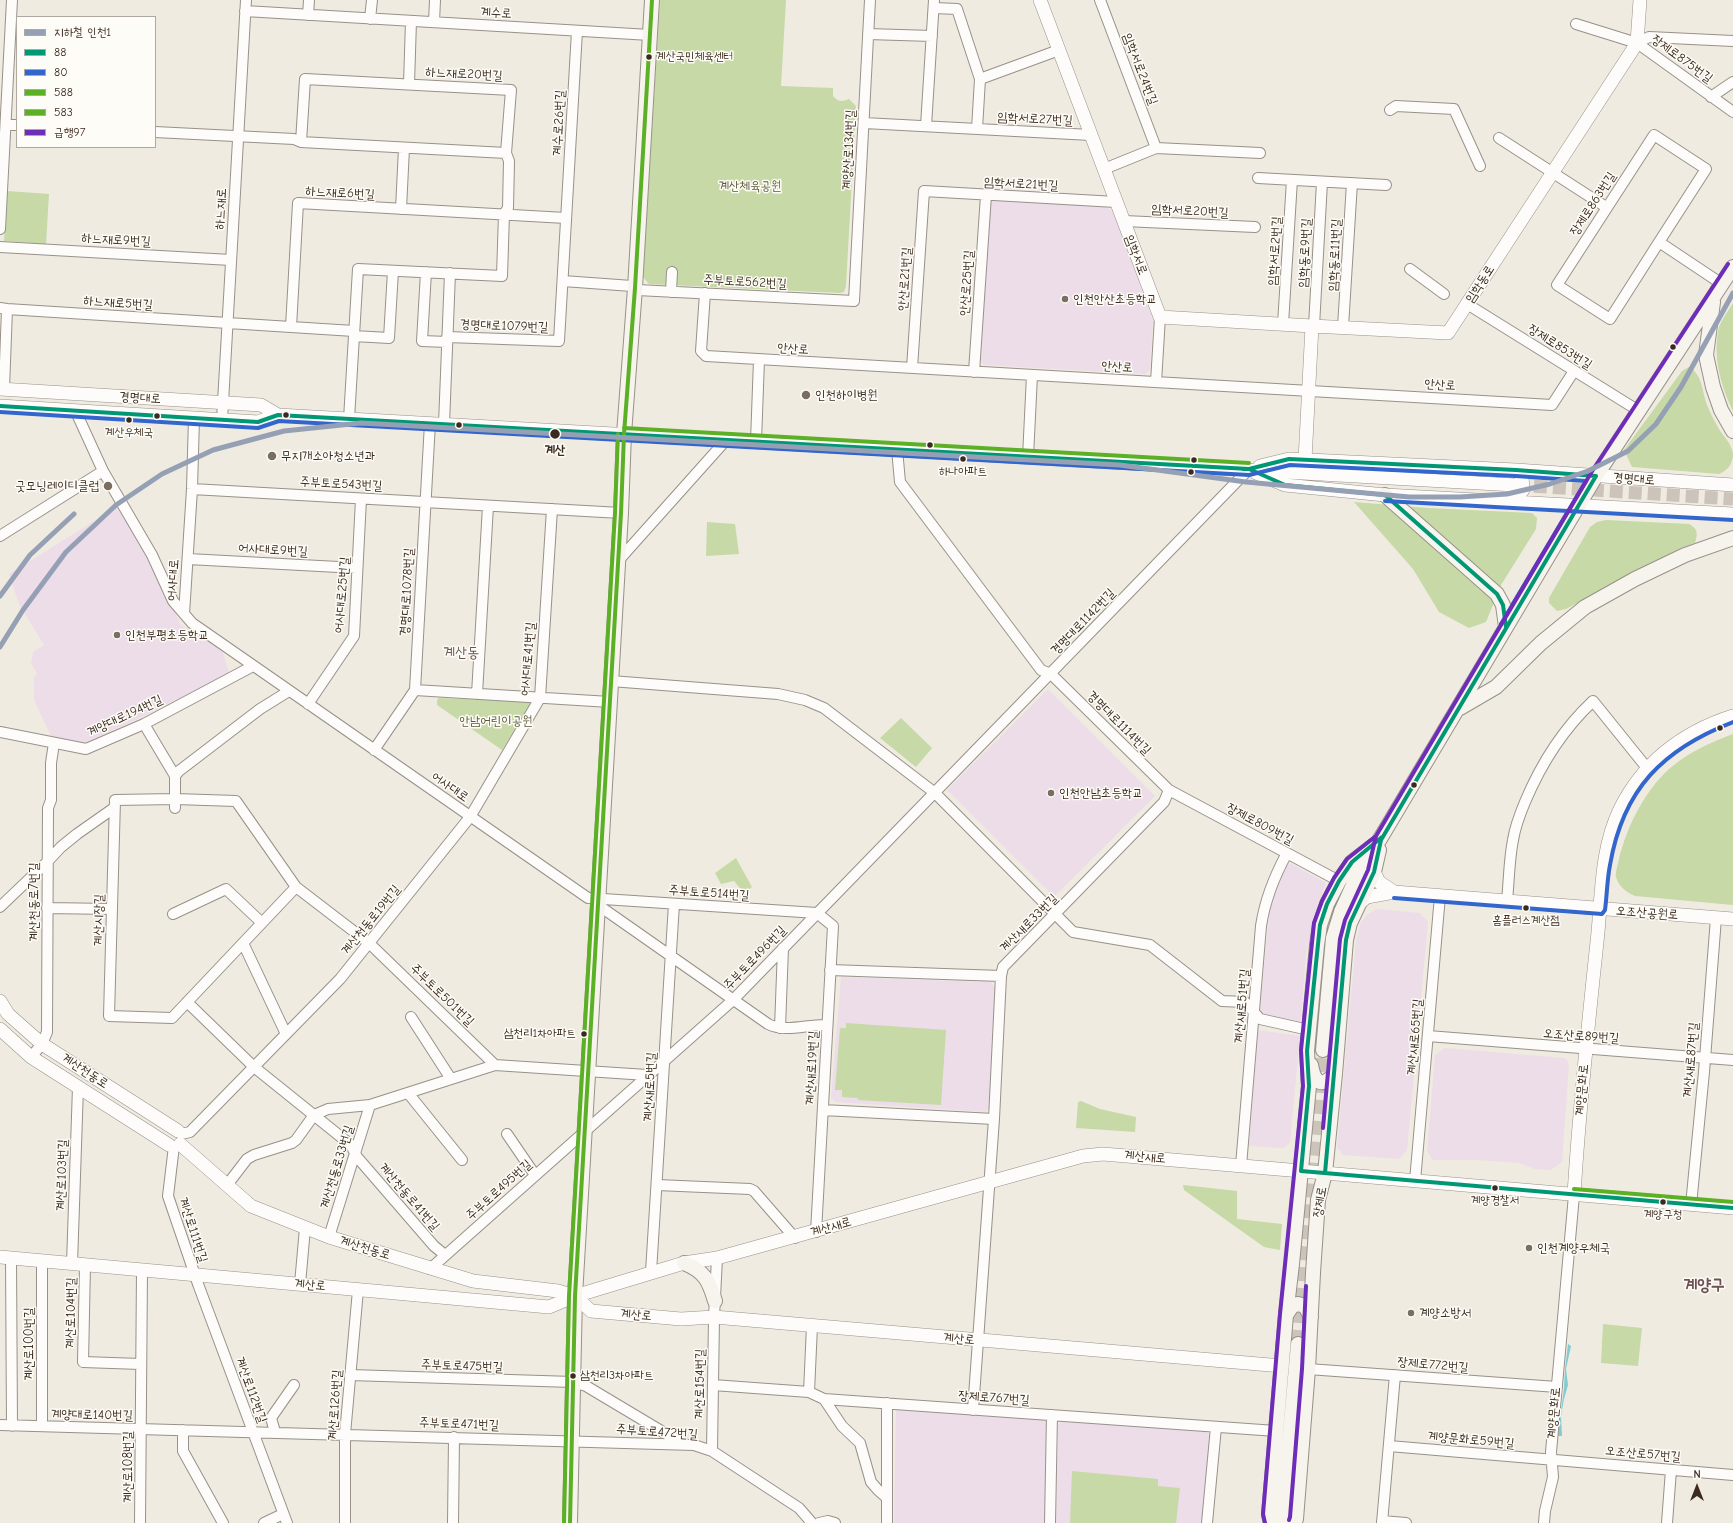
<!DOCTYPE html>
<meta charset="utf-8">
<style>
body{margin:0}
#map{position:relative;width:1733px;height:1523px;overflow:hidden;background:#f0ebe1;font-family:"Comic Neue","Poor Story",sans-serif}
canvas{display:block}
.legend{position:absolute;left:16px;top:16px;width:140px;height:132px;box-sizing:border-box;background:#fdfcf7;border:1px solid #afa8a0;margin:0;padding:5px 7px;list-style:none;font-size:12px;color:#3b2a1e}
.legend li{display:flex;align-items:center;gap:8px;height:20px}
.legend b{width:20px;border:1px solid #afa8a0}
.north{position:absolute;left:1677px;top:1467px;width:40px;height:40px;-webkit-text-stroke:3px #fdfcf7;paint-order:stroke;rotate:0deg;font-size:11px;font-weight:700;line-height:16px;text-align:center;color:#3b2a1e}
.north::after{content:'';display:block;margin:auto;width:14px;height:18px;background:#3b2a1e;clip-path:polygon(50% 0,100% 100%,50% 72%,0 100%)}
</style>
<div id="map">
<canvas width="1733" height="1523"></canvas>
<ul class="legend">
<li><b style="height:5px;background:#96a0b5"></b>지하철 인천1</li>
<li><b style="height:5px;background:#009775"></b>88</li>
<li><b style="height:5px;background:#36c"></b>80</li>
<li><b style="height:5px;background:#5bb025"></b>588</li>
<li><b style="height:5px;background:#5bb025"></b>583</li>
<li><b style="height:5px;background:#6e2db9"></b>급행97</li>
</ul>
<div class="north">N</div>
</div>
<script>
const g = document.querySelector('canvas').getContext('2d');
g.lineJoin = 'round';
function paint(path, color) { g.fillStyle = color; g.fill(path, 'evenodd'); }
function strokePath(path, color, width, dash) { g.strokeStyle = color; g.lineWidth = width; g.lineCap = dash ? 'butt' : 'round'; g.setLineDash(dash || []); g.stroke(path); }
function write(font, color, halo, rows, align = 'center') {
  g.font = font + ' "Comic Neue","Poor Story",sans-serif'; g.lineWidth = 3; g.setLineDash([]); g.textBaseline = 'middle'; g.strokeStyle = halo; g.fillStyle = color; for (const [text, x, y, turn = 0] of rows) {
    g.save(); g.translate(x, y); g.rotate((+turn || 0) * Math.PI / 180); g.textAlign = isNaN(turn) ? turn : align; if (halo) g.strokeText(text, 0, 0); g.fillText(text, 0, 0); g.restore();
  }
}
paint(new Path2D(`
 M 990,200 L 1105,206 L 1114,212 L 1153,320 L 1150,370 L 1145,374 L 984,365 L 981,362 Z
 M 117,507 L 149,558 L 181,625 L 222,649 L 229,673 L 140,718 L 84,743 L 51,736 L 34,700 L 34,677 L 37,674 L 31,663 L 33,652 L 44,645 L 19,604 L 9,574 Z
 M 1048,689 L 1155,796 L 1054,897 L 947,790 Z
 M 1288,862 L 1326,883 L 1318,904 L 1306,954 L 1301,1020 L 1298,1022 L 1265,1015 L 1260,1010 L 1270,905 L 1282,869 Z
 M 1376,909 L 1420,913 L 1428,922 L 1407,1150 L 1399,1159 L 1343,1155 L 1337,1147 L 1356,941 L 1361,922 L 1368,914 Z
 M 841,977 L 991,982 L 995,988 L 990,1107 L 985,1112 L 835,1102 L 831,1097 Z
 M 1258,1030 L 1300,1036 L 1290,1143 L 1284,1148 L 1249,1146 Z
 M 1445,1048 L 1565,1058 L 1569,1064 L 1562,1162 L 1551,1170 L 1535,1169 L 1519,1163 L 1476,1160 L 1433,1160 L 1427,1151 L 1435,1055 Z
 M 896,1408 L 1050,1417 L 1045,1523 L 894,1523 Z
 M 1063,1420 L 1204,1429 L 1211,1437 L 1203,1523 L 1056,1523 L 1058,1425 Z`), '#ecdde8');
paint(new Path2D(`
 M 660,0 L 786,0 L 781,86 L 833,88 L 833,96 C 838,102 842,102 849,99 L 856,106 L 846,286 L 844,292 L 840,293 L 649,284 L 643,277 Z
 M 7,191 L 49,194 L 46,244 L 4,241 Z
 M 1733,303 L 1733,411 C 1721,386 1712,356 1719,327 C 1722,319 1728,311 1733,303 Z
 M 1689,367 C 1703,374 1702,394 1708,407 C 1711,415 1715,422 1719,429 C 1724,437 1731,443 1733,453 C 1733,464 1728,470 1719,474 L 1632,467 L 1624,450 L 1682,371 Z
 M 1354,502 L 1428,508 L 1532,513 L 1537,518 L 1536,529 L 1501,585 L 1486,622 L 1469,628 L 1439,612 L 1413,569 Z
 M 1606,520 L 1689,524 C 1698,529 1698,533 1695,543 L 1681,548 L 1566,609 L 1557,611 L 1549,603 L 1549,598 L 1590,527 L 1597,522 Z
 M 707,522 L 735,524 L 739,554 L 706,556 Z
 M 439,698 L 531,702 L 502,750 L 437,705 L 437,700 Z
 M 901,718 L 932,748 L 916,767 L 880,738 Z
 M 1733,734 L 1733,905 L 1635,896 C 1626,892 1619,887 1616,877 C 1615,872 1618,865 1619,859 C 1627,826 1646,787 1674,765 C 1691,751 1712,742 1733,734 Z
 M 736,858 L 752,887 L 744,893 L 734,881 L 721,884 L 715,873 Z
 M 846,1023 L 946,1030 L 941,1105 L 858,1100 L 858,1098 L 842,1097 L 842,1090 L 835,1090 L 840,1028 L 846,1028 Z
 M 1081,1101 L 1100,1109 L 1136,1117 L 1135,1132 L 1076,1128 L 1078,1102 Z
 M 1183,1185 L 1237,1191 L 1237,1219 L 1282,1224 L 1280,1250 L 1264,1247 L 1184,1190 Z
 M 1603,1324 L 1642,1328 L 1638,1366 L 1601,1363 Z
 M 1072,1471 L 1158,1479 L 1158,1486 L 1180,1488 L 1176,1523 L 1070,1523 Z`), '#c6d9a6');
paint(new Path2D(`
 M 1568,1344 L 1571,1346 L 1566,1369 L 1568,1385 L 1564,1399 L 1561,1416 L 1562,1436 L 1558,1436 L 1564,1388 L 1565,1369 Z`), '#81ccd4');
strokePath(new Path2D(`
 M 1515,485 L 1733,499`), '#ccc4ba', 13, [13, 6]);
strokePath(new Path2D(`
 M 1298,1344 L 1323,1050`), '#ccc4ba', 14, [14, 7]);
const minor = new Path2D(`
 M 1100,0 L 1156,148
 M 934,8 L 957,9 L 980,79 L 977,129
 M 245,11 L 650,35
 M 308,15 L 309,0
 M 370,19 L 372,0
 M 434,22 L 435,0
 M 1576,24 L 1637,43 L 1733,112
 M 868,34 L 932,36
 M 1637,43 L 1649,37 L 1733,41
 M 980,79 L 1059,50
 M 409,84 L 411,21
 M 1711,97 L 1733,82
 M 1390,110 L 1396,106 L 1454,109 L 1480,166
 M 864,123 L 1091,135
 M 6,125 L 17,125
 M 926,126 L 934,0
 M 155,132 L 294,139 L 301,142 L 506,153 L 511,90 L 305,79 L 301,142
 M 1499,138 L 1606,207
 M 1104,169 L 1156,148 L 1260,153
 M 1258,178 L 1386,185
 M 401,209 L 404,148
 M 1124,221 L 1255,227
 M 0,229 L 12,0
 M 1659,242 L 1610,319 L 1557,285 L 1654,135 L 1706,169 L 1659,242 L 1722,284
 M 0,247 L 231,260
 M 1410,269 L 1444,294
 M 426,272 L 422,341 L 447,342
 M 563,281 L 632,286 L 637,290 L 854,301 L 870,0
 M 671,292 L 672,272
 M 705,293 L 701,351 L 706,356 L 1552,405 L 1574,371
 M 1467,304 L 1639,411
 M 0,308 L 7,309 L 4,389
 M 7,309 L 291,327 L 298,203 L 566,218
 M 1283,324 L 1292,180
 M 1314,326 L 1322,182
 M 291,327 L 354,331
 M 1343,327 L 1352,183
 M 354,336 L 389,338 L 393,271
 M 447,337 L 559,341 L 577,31
 M 912,368 L 924,191 L 1116,202
 M 974,372 L 986,195
 M 1156,382 L 1160,317
 M 76,412 L 103,471 L 152,555 L 173,601 L 192,623 L 588,898 L 817,913 L 833,926 L 816,1232
 M 349,419 L 358,269 L 502,276 L 504,214 L 508,208 L 509,161 L 506,153
 M 222,420 L 246,0
 M 444,424 L 450,273
 M 756,441 L 759,360
 M 897,449 L 900,482 L 1041,670 L 1051,674 L 1169,790 L 1339,881
 M 1028,457 L 1032,375
 M 192,489 L 621,513
 M 0,536 L 103,471
 M 188,559 L 357,568
 M 618,561 L 727,439
 M 184,614 L 192,489 L 194,418
 M 611,681 L 778,694 L 805,700 L 824,708 L 935,793 L 1073,932 L 1150,945 L 1222,1001 L 1245,1002 L 1260,1019 L 1309,1030
 M 415,690 L 610,702
 M 477,694 L 488,506
 M 308,704 L 354,636 L 361,499
 M 144,724 L 175,776 L 175,808
 M 0,732 L 86,749 L 144,724 L 253,666
 M 374,750 L 415,690 L 430,423
 M 175,776 L 179,771 L 260,709 L 289,691
 M 296,887 L 172,1018 L 109,1016 L 115,800 L 175,799 L 236,801 L 296,887 L 369,943 L 495,1065 L 647,1075
 M 1507,901 C 1509,881 1509,860 1513,840 C 1515,827 1520,814 1525,802 C 1541,764 1562,730 1593,701 L 1647,768
 M 598,905 L 768,1024 C 786,1033 807,1024 827,1025
 M 0,907 L 47,862 L 61,847 L 77,834 L 114,808
 M 47,908 L 112,909
 M 173,914 L 226,889 L 262,923
 M 243,943 L 286,1034
 M 830,970 L 1001,976
 M 187,1002 L 254,1067 L 351,1145 L 357,1157 L 434,1246 L 445,1255
 M 411,1017 L 451,1079
 M 780,1028 L 783,948
 M 1428,1036 L 1733,1060
 M 31,1057 L 42,1044 L 47,1032 L 48,808 L 51,800 L 51,763 L 54,743
 M 408,1093 L 462,1160
 M 823,1110 L 994,1119
 M 181,1134 L 190,1132 L 340,979 L 470,817 L 540,698 L 552,509
 M 507,1134 L 535,1175
 M 174,1146 L 168,1196 L 198,1284 L 287,1523
 M 1241,1166 L 1261,926 C 1265,899 1274,877 1287,853
 M 1415,1181 L 1440,896
 M 227,1185 L 247,1159 L 254,1155 L 292,1143 L 296,1140 L 314,1115 L 328,1109 L 370,1105 L 495,1065
 M 657,1185 L 750,1189 L 754,1191 L 795,1238
 M 1691,1205 L 1704,1072 L 1716,918
 M 329,1237 L 370,1105
 M 11,1258 L 12,1426
 M 72,1264 L 78,1087
 M 85,1265 L 83,1362 L 141,1364
 M 430,1269 L 733,1000 L 1249,469
 M 651,1272 L 674,904
 M 300,1284 L 305,1228
 M 1308,1369 L 1557,1387
 M 350,1375 L 573,1382 L 586,1386 L 668,1435 L 683,1442
 M 713,1385 L 809,1392 L 824,1399 L 1276,1431
 M 809,1392 L 812,1326
 M 824,1399 L 842,1426 L 860,1443 L 871,1482 L 878,1490 L 887,1498
 M 973,1410 L 994,1119 L 1001,976 L 1003,967 L 1164,802 L 1169,790
 M 0,1425 L 694,1445 L 712,1451 L 799,1508 L 812,1523
 M 42,1426 L 42,1261
 M 183,1430 L 183,1451 L 223,1523
 M 275,1432 L 271,1418 L 294,1385
 M 1389,1446 L 1733,1475
 M 712,1451 L 714,1317 L 717,1258
 M 1382,1521 L 1406,1523
 M 140,1523 L 142,1270
 M 264,1523 L 283,1514
 M 345,1523 L 345,1434 L 358,1290
 M 453,1523 L 454,1437
 M 819,1523 L 828,1521 L 835,1523
 M 887,1523 L 887,1403
 M 1050,1523 L 1052,1415
 M 1207,1523 L 1216,1427
 M 1382,1523 L 1395,1375
 M 1544,1523 L 1545,1511 L 1553,1477 L 1551,1452 L 1574,1195
 M 1667,1523 L 1671,1470`);
const tertiary = new Path2D(`
 M 1040,0 L 1160,317 L 1312,326
 M 0,389 L 261,405 L 278,415
 M 0,406 L 258,422 L 278,415 L 1515,485
 M 1305,460 L 1312,326 L 1448,333 L 1637,43 L 1640,0
 M 1260,466 L 1289,459 L 1516,470 L 1733,485
 M 1256,473 L 1285,485 L 1385,495 L 1733,514
 M 1513,501 L 1523,490 L 1522,476 L 1516,470
 M 1374,872 L 1379,882 L 1394,892
 M 1357,905 L 1367,897 L 1394,892 L 1733,919
 M 0,1001 L 8,1014 L 42,1044 L 178,1131
 M 0,1029 L 31,1057 L 169,1145
 M 180,1144 L 251,1206 L 329,1237 L 473,1281 L 558,1291 L 575,1296 L 591,1311 L 681,1319 L 714,1317 L 1282,1366
 M 1574,1195 C 1579,1110 1588,1026 1597,942 C 1602,898 1600,850 1620,809 C 1644,761 1683,732 1733,716
 M 0,1257 L 549,1307 L 575,1296 L 684,1263 L 717,1258 L 1083,1156 L 1103,1154 L 1733,1208`);
const secondary = new Path2D(`
 M 1713,302 L 1706,355 L 1713,387 L 1721,410 L 1733,431
 M 1385,495 L 1497,594 L 1503,605 L 1506,627
 M 1460,708 L 1496,687 L 1541,643 L 1585,607 L 1635,579 L 1685,555 L 1733,538
 M 1323,1050 L 1333,938 L 1341,912 L 1355,881 L 1596,476 L 1733,267
 M 1311,1065 C 1314,1082 1321,1089 1335,1074
 M 684,1263 C 704,1271 709,1280 715,1301
 M 1286,1315 L 1292,1306 L 1298,1304 L 1305,1306 L 1311,1317
 M 570,1523 L 575,1296 L 621,513 L 624,434 L 635,288 L 652,0
 M 1271,1523 L 1269,1515 L 1286,1315 L 1292,1264 L 1309,1086 L 1307,1051 L 1317,945 L 1320,925 L 1327,904 L 1339,881 L 1352,862 L 1374,845
 M 1282,1523 L 1298,1344
 M 1294,1523 L 1296,1519 L 1308,1369 L 1313,1273 L 1318,1200 L 1325,1173 L 1335,1074 L 1346,940 L 1350,923 L 1374,872 L 1379,850`);
strokePath(minor, '#97918a', 12);
strokePath(tertiary, '#97918a', 14);
strokePath(secondary, '#97918a', 16);
strokePath(minor, '#fdfcfa', 10);
strokePath(tertiary, '#fdfcfa', 13);
strokePath(secondary, '#f7f3ed', 14);
strokePath(new Path2D(`
 M 0,406 L 258,422 L 278,415 L 1249,469 L 1289,459 L 1516,470 L 1596,476 L 1381,840 L 1374,872 L 1350,923 L 1346,940 L 1325,1173
 M 1242,469 L 1249,469 L 1285,485 L 1385,495 L 1497,594 L 1503,605 L 1506,627
 M 1382,837 L 1352,862 L 1339,881 L 1327,904 L 1320,925 L 1307,1051 L 1309,1086 L 1301,1171 L 1733,1208`), '#009775', 4);
strokePath(new Path2D(`
 M 0,412 L 258,428 L 279,421 L 1249,475 L 1290,465 L 1516,476 L 1586,481 L 1501,624
 M 1385,501 L 1733,520
 M 1394,898 L 1602,914 L 1605,910 C 1607,895 1607,880 1610,865 C 1623,789 1663,749 1733,722`), '#36c', 4);
strokePath(new Path2D(`
 M 624,428 L 1249,463
 M 1574,1189 L 1733,1202
 M 564,1523 L 569,1296 L 615,513 L 618,434`), '#5bb025', 4);
strokePath(new Path2D(`
 M 570,1523 L 575,1296 L 621,513 L 624,434 L 635,288 L 652,0`), '#5bb025', 4);
strokePath(new Path2D(`
 M 1323,1128 L 1340,939 L 1345,920 L 1368,870 L 1376,836
 M 1289,1520 L 1290,1517 L 1302,1369 L 1306,1286
 M 1265,1523 L 1263,1514 L 1280,1314 L 1303,1086 L 1301,1050 L 1314,923 L 1322,901 L 1334,878 L 1347,859 L 1376,836 L 1591,473 L 1728,264`), '#6e2db9', 4);
strokePath(new Path2D(`
 M 0,596 L 30,555 L 74,514
 M 0,647 L 23,610 L 66,552 L 116,505 L 162,474 L 213,450 L 284,431 L 361,423 L 1120,465 L 1246,482 L 1409,497 L 1460,497 L 1507,494 L 1550,484 L 1588,471 L 1628,451 L 1656,424 L 1681,387 L 1733,293`), '#96a0b5', 5);
for (const [x, y, r, color] of [
 [649,57,3.5,"#3b2a1e"],
 [1065,299,4,"#7a6e62"],
 [1673,347,3.5,"#3b2a1e"],
 [806,395,5,"#7a6e62"],
 [286,415,3.5,"#3b2a1e"],
 [157,416,3.5,"#3b2a1e"],
 [129,420,3.5,"#3b2a1e"],
 [459,425,3.5,"#3b2a1e"],
 [555,434,5.5,"#3b2a1e"],
 [930,445,3.5,"#3b2a1e"],
 [272,456,5,"#7a6e62"],
 [963,459,3.5,"#3b2a1e"],
 [1194,460,3.5,"#3b2a1e"],
 [1191,472,3.5,"#3b2a1e"],
 [108,486,5,"#7a6e62"],
 [117,635,4,"#7a6e62"],
 [1720,728,3.5,"#3b2a1e"],
 [1414,785,3.5,"#3b2a1e"],
 [1051,793,4,"#7a6e62"],
 [1526,908,3.5,"#3b2a1e"],
 [584,1034,3.5,"#3b2a1e"],
 [1495,1188,3.5,"#3b2a1e"],
 [1663,1202,3.5,"#3b2a1e"],
 [1529,1248,4,"#7a6e62"],
 [1411,1313,4,"#7a6e62"],
 [573,1376,3.5,"#3b2a1e"]
]) { const dot = new Path2D(); dot.arc(x, y, r, 0, 2 * Math.PI); g.fillStyle = color; g.fill(dot); strokePath(dot, '#fdfcf7', 1.5); }
write('12px', '#3b2a1e', '#fdfcf7', [
 ["계산국민체육센터",656,57,"left"],
 ["계산우체국",129,433],
 ["하나아파트",963,472],
 ["홈플러스계산점",1526,921],
 ["삼천리1차아파트",576,1034,"right"],
 ["계양경찰서",1495,1201],
 ["계양구청",1663,1215],
 ["삼천리3차아파트",580,1376,"left"]
]);
write('13px', '#3b2a1e', '#fdfcf7', [
 ["계수로",496,13,3],
 ["장제로875번길",1682,59,36],
 ["임학서로24번길",1140,69,69],
 ["하느재로20번길",464,74,3],
 ["임학서로27번길",1035,119,3],
 ["계수로26번길",559,123,-87],
 ["계양산로134번길",849,150,-87],
 ["임학서로21번길",1021,184,3],
 ["하느재로6번길",340,193,3],
 ["장제로863번길",1593,204,-57],
 ["하느재로",221,209,-87],
 ["임학서로20번길",1190,211,3],
 ["하느재로9번길",116,240,3],
 ["임학서로2번길",1275,251,-86],
 ["임학동로9번길",1305,253,-87],
 ["임학서로",1136,255,69],
 ["임학동로11번길",1335,255,-87],
 ["안산로21번길",905,279,-86],
 ["주부토로562번길",745,282,3],
 ["안산로25번길",967,283,-86],
 ["임학동로",1480,284,-57],
 ["하느재로5번길",118,303,4],
 ["경명대로1079번길",504,326,2],
 ["장제로853번길",1560,347,32],
 ["안산로",793,349,3],
 ["안산로",1117,367,3],
 ["안산로",1440,385,3],
 ["경명대로",140,398,3],
 ["경명대로",1634,479,4],
 ["주부토로543번길",341,484,3],
 ["어사대로9번길",273,550,3],
 ["어사대로",173,580,-86],
 ["경명대로1078번길",407,592,-87],
 ["어사대로25번길",342,595,-85],
 ["경명대로1142번길",1083,622,-46],
 ["어사대로41번길",528,659,-85],
 ["계양대로194번길",125,716,-25],
 ["경명대로1114번길",1119,723,45],
 ["어사대로",450,787,35],
 ["장제로809번길",1260,824,28],
 ["주부토로514번길",709,893,4],
 ["계산천동로7번길",34,902,-90],
 ["오조산공원로",1647,913,4],
 ["계산시장길",99,920,-89],
 ["계산천동로19번길",371,920,-51],
 ["계산새로33번길",1029,923,-45],
 ["주부토로496번길",755,958,-46],
 ["주부토로501번길",442,995,44],
 ["계산새로51번길",1242,1006,-85],
 ["오조산로89번길",1581,1036,4],
 ["계산새로65번길",1415,1037,-85],
 ["계산새로87번길",1691,1060,-85],
 ["계산새로19번길",812,1068,-87],
 ["계산천동로",85,1071,33],
 ["계산새로5번길",650,1087,-87],
 ["계양문화로",1582,1090,-85],
 ["계산새로",1145,1157,5],
 ["계산천동로33번길",337,1167,-73],
 ["계산로103번길",62,1175,-88],
 ["주부토로495번길",499,1190,-42],
 ["계산천동로41번길",409,1197,49],
 ["장제로",1320,1202,-81],
 ["계산새로",831,1227,-16],
 ["계산로111번길",193,1230,72],
 ["계산천동로",365,1248,17],
 ["계산로",310,1285,5],
 ["계산로104번길",71,1313,-89],
 ["계산로",636,1315,5],
 ["계산로",959,1339,5],
 ["계산로100번길",29,1344,-90],
 ["장제로772번길",1433,1365,5],
 ["주부토로475번길",462,1366,2],
 ["계산로154번길",700,1384,-89],
 ["계산로112번길",251,1390,70],
 ["장제로767번길",994,1398,4],
 ["계산로126번길",335,1405,-86],
 ["계양문화로",1554,1413,-85],
 ["계양대로140번길",92,1415,1],
 ["주부토로471번길",459,1424,2],
 ["주부토로472번길",657,1432,4],
 ["계양문화로59번길",1471,1440,5],
 ["오조산로57번길",1643,1454,5],
 ["계산로108번길",128,1467,-90]
]);
write('13px', '#5a5a38', '#fdfcf7', [
 ["계산체육공원",750,186],
 ["안남어린이공원",496,721]
]);
write('13px', '#3b2a1e', '#fdfcf7', [
 ["인천안산초등학교",1073,299],
 ["인천하이병원",815,395],
 ["무지개소아청소년과",281,456],
 ["굿모닝레이디클럽",99,486,"right"],
 ["인천부평초등학교",125,635],
 ["인천안남초등학교",1059,793],
 ["인천계양우체국",1537,1248],
 ["계양소방서",1419,1313]
], 'left');
write('bold 13px', '#3b2a1e', '#fdfcf7', [
 ["계산",555,450]
]);
write('15px', '#6e5153', '#fdfcf7', [
 ["계산동",461,653]
]);
write('bold 17px', '#6e5153', '#fdfcf7', [
 ["계양구",1704,1285]
]);
</script>
